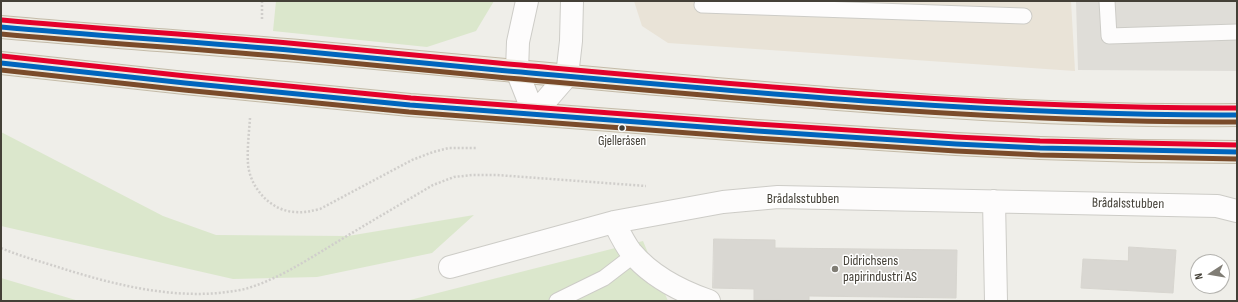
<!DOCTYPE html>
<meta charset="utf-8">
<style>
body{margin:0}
#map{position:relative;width:1238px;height:302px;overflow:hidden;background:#efeee9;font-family:"Sofia Sans Condensed",sans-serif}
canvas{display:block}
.frame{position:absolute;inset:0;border:2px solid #444037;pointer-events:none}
.north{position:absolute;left:1190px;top:254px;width:40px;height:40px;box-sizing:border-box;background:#fff;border:1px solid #b4b3af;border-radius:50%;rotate:258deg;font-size:11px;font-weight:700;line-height:16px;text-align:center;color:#444037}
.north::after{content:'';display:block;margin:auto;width:14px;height:18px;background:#807d75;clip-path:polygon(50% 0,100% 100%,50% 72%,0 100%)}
</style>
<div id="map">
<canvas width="1238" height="302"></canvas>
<div class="frame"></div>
<div class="north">N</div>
</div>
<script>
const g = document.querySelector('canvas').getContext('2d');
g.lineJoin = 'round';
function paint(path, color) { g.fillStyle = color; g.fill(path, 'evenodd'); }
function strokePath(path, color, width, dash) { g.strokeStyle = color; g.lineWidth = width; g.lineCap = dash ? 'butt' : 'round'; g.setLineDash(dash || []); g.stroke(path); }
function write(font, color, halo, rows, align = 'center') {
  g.font = font + ' "Sofia Sans Condensed",sans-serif'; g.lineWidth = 3; g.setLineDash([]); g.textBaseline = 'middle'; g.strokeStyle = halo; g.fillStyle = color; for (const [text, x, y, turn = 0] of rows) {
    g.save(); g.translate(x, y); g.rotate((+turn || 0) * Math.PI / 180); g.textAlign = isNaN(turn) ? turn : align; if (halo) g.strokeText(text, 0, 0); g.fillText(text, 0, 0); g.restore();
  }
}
paint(new Path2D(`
 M 634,1 L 1071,1 L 1075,71 L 668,43 L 642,26 Z`), '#e9e3d7');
paint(new Path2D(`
 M 1076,1 L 1237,1 L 1237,71 L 1078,70 Z`), '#dfddd8');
paint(new Path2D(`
 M 276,1 L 494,1 L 476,31 L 427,47 L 273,31 Z
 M 1,132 L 163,216 L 216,235 L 348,236 L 474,215 L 432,253 L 317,277 L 233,279 L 1,226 Z
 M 643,241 L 668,301 L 406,301 Z
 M 1,278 L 79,301 L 1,301 Z`), '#dbe7cc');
const building = new Path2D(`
 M 714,239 L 775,240 L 775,248 L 957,250 L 956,298 L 809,296 L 809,301 L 754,300 L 754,289 L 713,288 Z
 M 1129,247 L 1176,250 L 1173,293 L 1081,288 L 1083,259 L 1128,261 Z`);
paint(building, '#d9d7d2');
strokePath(building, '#d7d5cf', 1);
const service = new Path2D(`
 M 703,1 L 702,5 L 1024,16
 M 1107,1 L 1109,36 L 1237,32
 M 557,301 L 604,278 L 634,255`);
const minor = new Path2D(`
 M 527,1 L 518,42 L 517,71 L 534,114 L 567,76 L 571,41 L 572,1
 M 994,201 L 996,301
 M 614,222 C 619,232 624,243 631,252 C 651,276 680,291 709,301
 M 450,267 L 614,222 L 723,202 L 778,197 L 1217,206 L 1237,211`);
const trunk = new Path2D(`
 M 1,27 C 100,36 200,43 299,51 C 415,62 531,73 646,83 C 843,100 1040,118 1237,115
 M 1,63 L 185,83 L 410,105 L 757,131 L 956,144 L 1040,148 L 1141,151 L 1237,152`);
strokePath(service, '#cdccc7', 17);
strokePath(minor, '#cdccc7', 24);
strokePath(trunk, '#c4bba8', 24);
strokePath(new Path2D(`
 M 262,1 L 262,20
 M 250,118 C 249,133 247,149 248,164 C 250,188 271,211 295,212 C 304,213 311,211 320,209 L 412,160 L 433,152 L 449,148 L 476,148
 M 1,248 C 22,257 43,262 64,269 C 122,287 185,302 245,289 C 276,280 304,262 332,245 C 365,225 399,205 433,185 L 454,177 L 472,175 L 497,175 L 646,186`), '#d0cecb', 2.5, [2, 2]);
strokePath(service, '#fdfcfc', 15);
strokePath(minor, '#fdfcfc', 22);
strokePath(trunk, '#eceae0', 22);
strokePath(new Path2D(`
 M 1,27 C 100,36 200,42 299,51 C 365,57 431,64 497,70 C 744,92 990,116 1237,115
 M 1,63 L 185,83 L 410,105 L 757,131 L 956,144 L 1040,148 L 1237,152`), '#0065bd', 5);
strokePath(new Path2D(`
 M 1,34 C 100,43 200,49 299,58 C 365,64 431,71 497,77 C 744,99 990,123 1237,122
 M 1,70 L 184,90 L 409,112 L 756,138 L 956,151 L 1040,155 L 1237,159`), '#7a4b2a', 5);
strokePath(new Path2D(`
 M 2,20 C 101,29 200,35 299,44 C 366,50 432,57 498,63 C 744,85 990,109 1237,108
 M 2,56 L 186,76 L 411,98 L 757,124 L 956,137 L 1040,141 L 1237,145`), '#e4002b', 5);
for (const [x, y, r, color] of [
 [622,128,3.5,"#444037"],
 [835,269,4,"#807d75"]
]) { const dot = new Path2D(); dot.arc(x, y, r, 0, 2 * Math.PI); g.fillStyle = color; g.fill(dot); strokePath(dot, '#fff', 1.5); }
write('13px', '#444037', '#fff', [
 ["Gjelleråsen",622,142]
]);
write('14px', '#444037', '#fff', [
 ["Brådalsstubben",803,199],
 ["Brådalsstubben",1128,204,1]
]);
write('14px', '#444037', '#fff', [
 ["Didrichsens",843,261],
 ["papirindustri AS",843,277]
], 'left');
</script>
